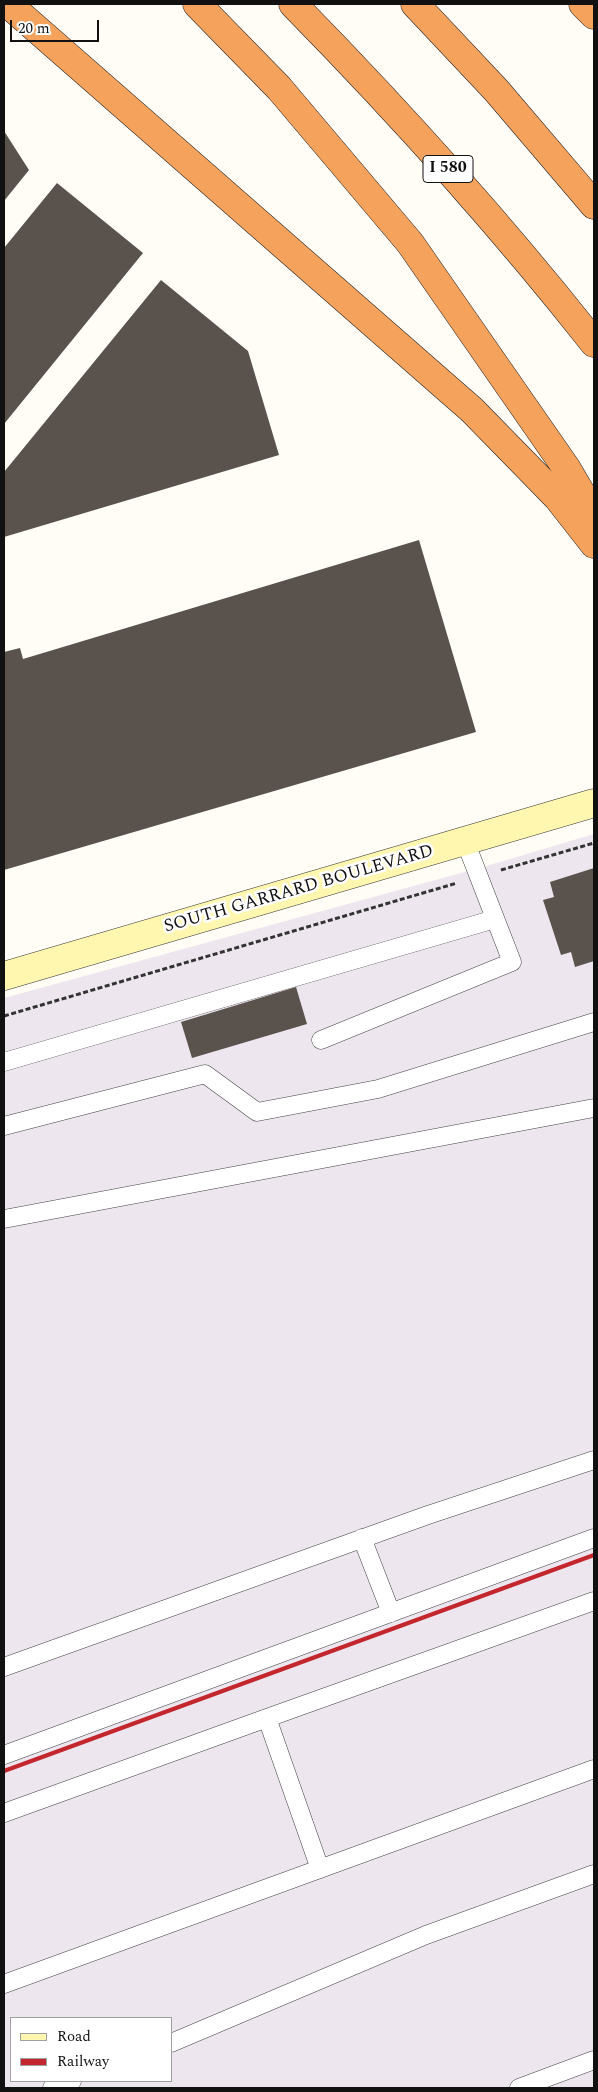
<!DOCTYPE html>
<style>
body{margin:0}
#map{position:relative;width:598px;height:2092px;overflow:hidden;background:#fffdf5;font-family:Spectral,serif}
canvas{display:block}
.frame{position:absolute;inset:0;border:5px solid #111;pointer-events:none}
.legend{position:absolute;left:10px;top:2017px;width:162px;height:65px;box-sizing:border-box;background:#fff;border:1px solid #a0a0a0;margin:0;padding:6px 9px;list-style:none;font-size:15px;color:#111}
.legend li{display:flex;align-items:center;gap:10px;height:25px}
.legend b{width:25px;border:1px solid #a0a0a0}
.scale{position:absolute;left:10px;top:20px;width:89px;height:22px;box-sizing:border-box;border:2px solid #111;border-top:0;padding-left:6px;font-size:15px;line-height:18px;white-space:nowrap;color:#111;-webkit-text-stroke:4px #fff;paint-order:stroke}
</style>
<div id="map">
<canvas width="598" height="2092"></canvas>
<div class="frame"></div>
<ul class="legend">
<li><b style="height:6px;background:#fff6b0"></b>Road</li>
<li><b style="height:6px;background:#c4262e"></b>Railway</li>
</ul>
<div class="scale">20 m</div>
</div>
<script>
const g = document.querySelector('canvas').getContext('2d');
g.lineJoin = 'round';
function paint(path, color) { g.fillStyle = color; g.fill(path, 'evenodd'); }
function strokePath(path, color, width, dash) { g.strokeStyle = color; g.lineWidth = width; g.lineCap = dash ? 'butt' : 'round'; g.setLineDash(dash || []); g.stroke(path); }
function write(font, color, halo, rows, align = 'center') {
  g.font = font + ' Spectral,serif'; g.lineWidth = 5; g.setLineDash([]); g.textBaseline = 'middle'; g.strokeStyle = halo; g.fillStyle = color; for (const [text, x, y, turn = 0] of rows) {
    g.save(); g.translate(x, y); g.rotate((+turn || 0) * Math.PI / 180); g.textAlign = isNaN(turn) ? turn : align; if (halo) g.strokeText(text, 0, 0); g.fillText(text, 0, 0); g.restore();
  }
}
paint(new Path2D(`
 M 594,834 L 594,2088 L 4,2088 L 4,998 L 483,867 ZM 11,2018 L 171,2018 L 171,2081 L 11,2081 Z`), '#eee6ef');
paint(new Path2D(`
 M 4,131 L 29,170 L 4,201 Z
 M 57,183 L 143,253 L 4,424 L 4,248 Z
 M 161,280 L 248,351 L 279,455 L 4,537 L 4,472 Z
 M 419,540 L 476,732 L 4,870 L 4,652 L 20,648 L 23,659 Z
 M 594,868 L 594,961 L 575,967 L 571,952 L 561,955 L 543,900 L 554,897 L 550,882 Z
 M 296,987 L 307,1024 L 192,1058 L 181,1022 Z`), '#5a524d');
const lane = new Path2D(`
 M 321,1040 L 512,962 L 465,841
 M 4,1062 L 495,919
 M 4,1126 L 205,1074 L 257,1112 L 378,1089 L 594,1022
 M 4,1219 L 594,1108
 M 362,1538 L 391,1613
 M 4,1667 L 428,1515 L 594,1460
 M 4,1755 L 594,1538
 M 4,1813 L 267,1718
 M 320,1869 L 267,1718 L 594,1601
 M 4,1984 L 594,1769
 M 171,2043 L 426,1935 L 594,1874
 M 52,2088 L 72,2081
 M 519,2088 L 594,2060`);
const secondary = new Path2D(`
 M 4,976 L 594,803`);
const highway = new Path2D(`
 M 8,4 L 472,410 L 558,498 L 594,544
 M 197,4 L 279,88 L 410,243 L 567,469 L 594,515
 M 293,4 C 399,112 500,224 594,343
 M 415,4 L 496,90 L 594,205
 M 583,4 L 594,15`);
strokePath(lane, '#444', 19);
strokePath(secondary, '#333', 29);
strokePath(highway, '#222', 29);
strokePath(new Path2D(`
 M 501,870 L 594,843
 M 4,1016 L 457,883`), '#333', 3, [5, 2.5]);
strokePath(lane, '#fff', 18);
strokePath(secondary, '#fff6b0', 28);
strokePath(highway, '#f5a25d', 28);
strokePath(new Path2D(`
 M 4,1771 L 594,1555`), '#c4262e', 4);
for (const [x, y, w] of [
 [448,169,50]
]) { const box = new Path2D(); box.roundRect(x - w / 2, y - 13.5, w, 27, 4); g.fillStyle = '#fff'; g.fill(box); strokePath(box, '#111', 1); }
write('bold 16px', '#111', null, [
 ["I 580",448,169]
]);
write('18px', '#111', '#fff', [
 ["SOUTH GARRARD BOULEVARD",299,890,-16]
]);
</script>
